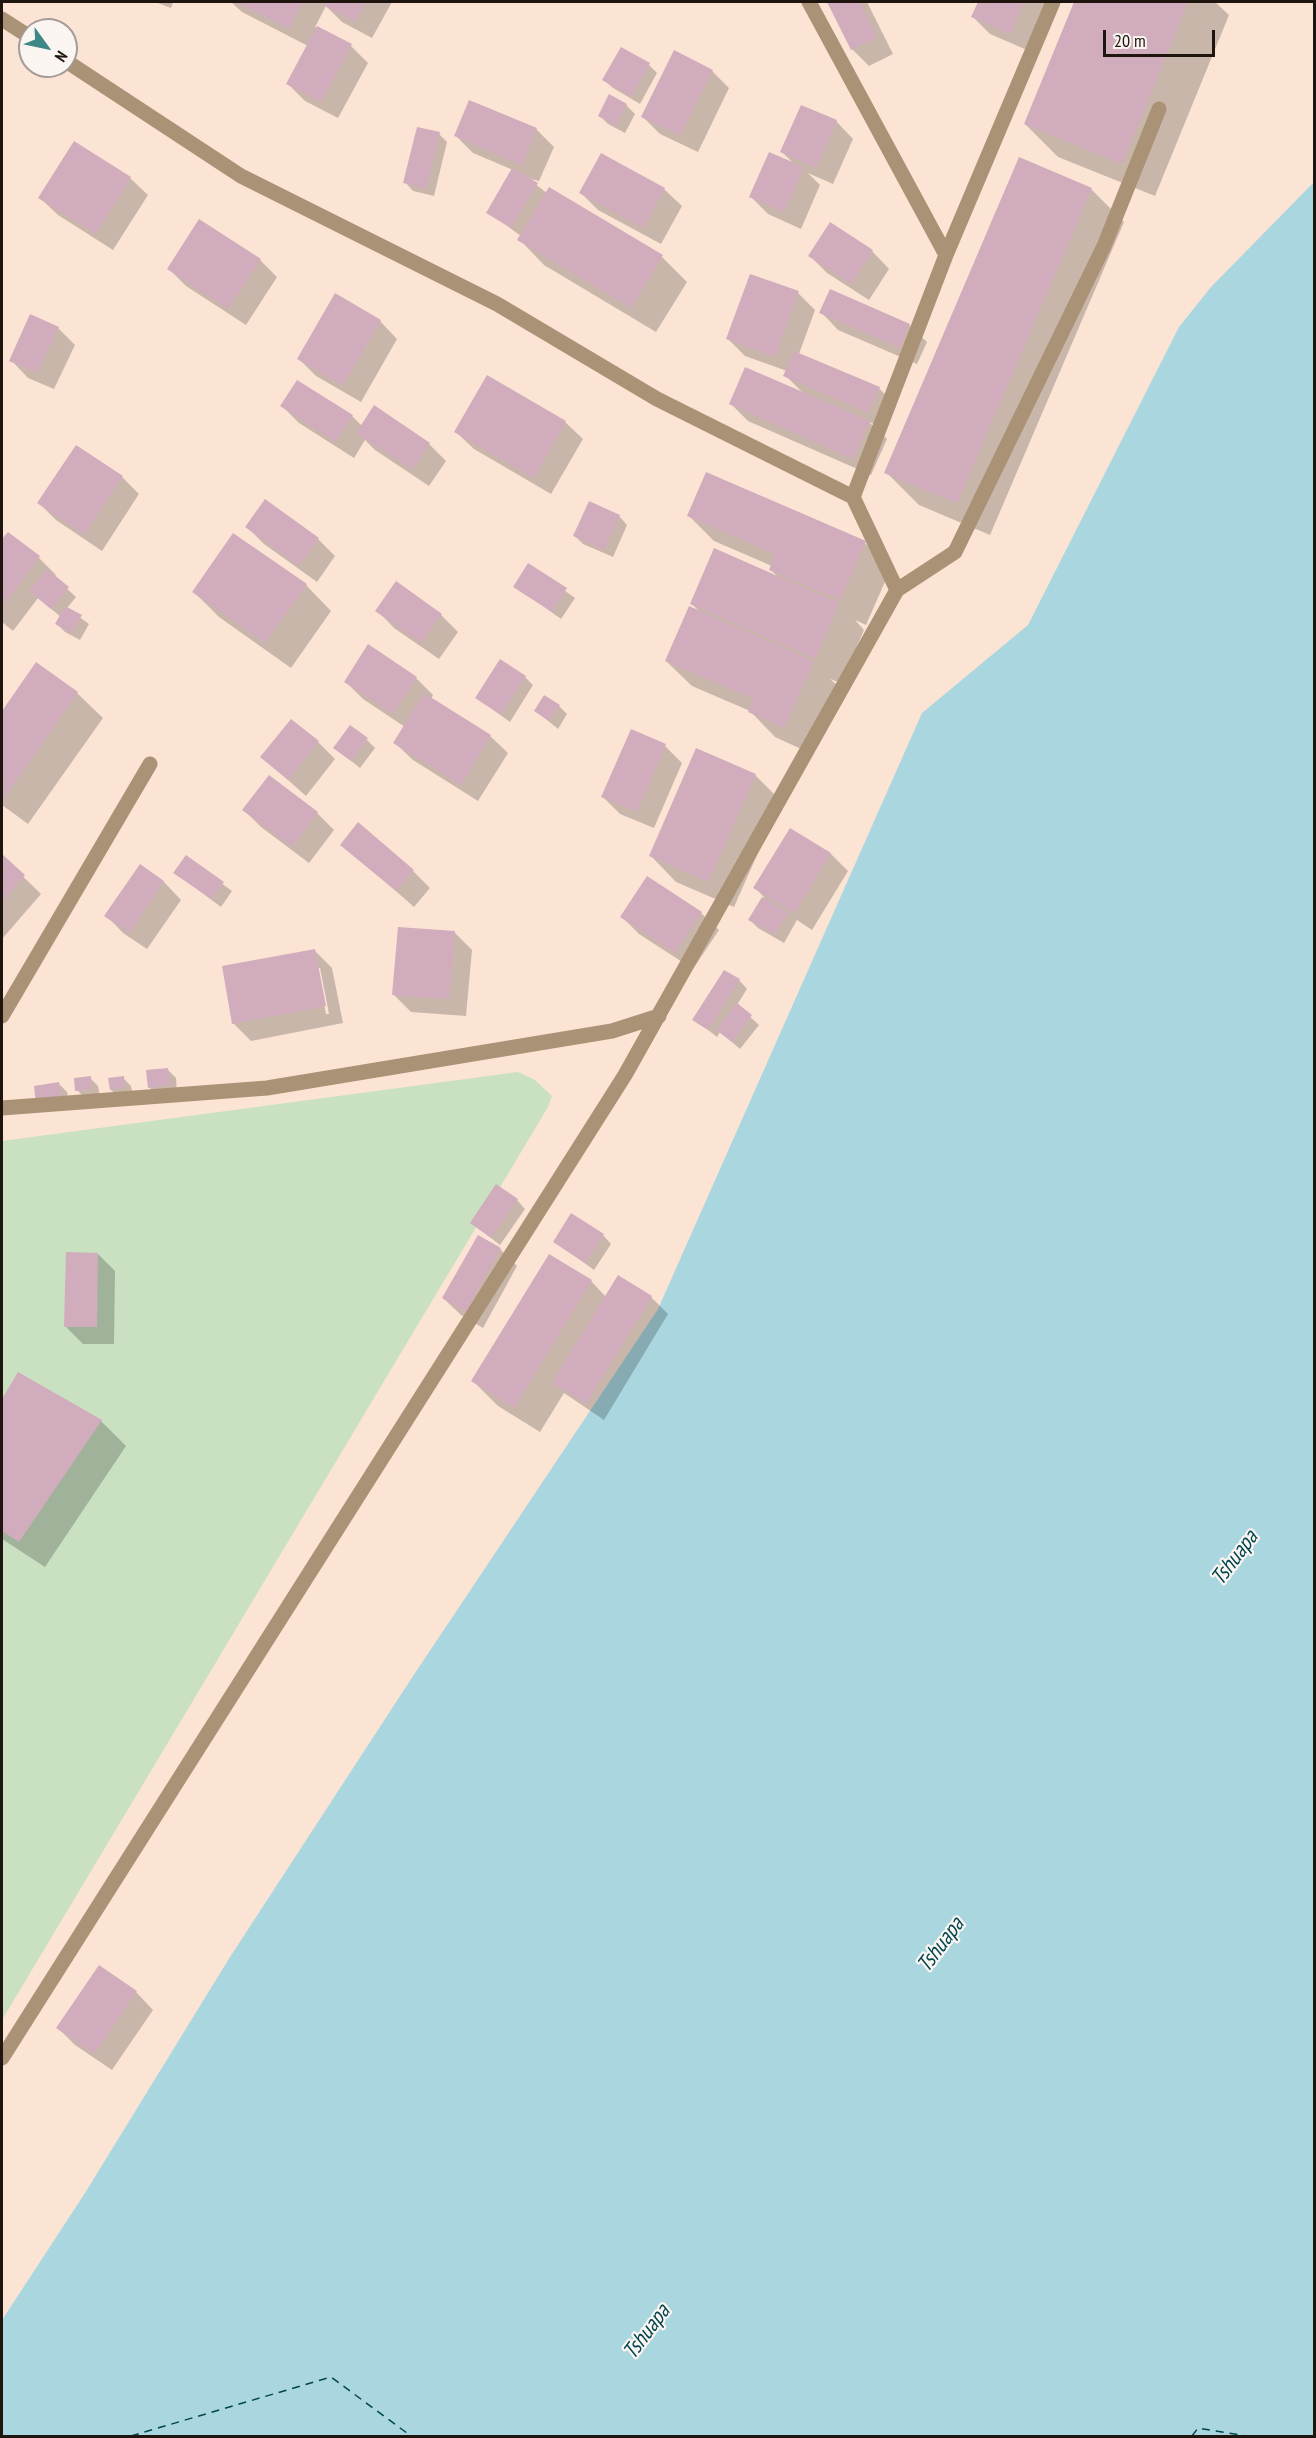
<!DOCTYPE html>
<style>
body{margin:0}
#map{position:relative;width:1316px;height:2438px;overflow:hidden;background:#fce4d5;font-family:"PT Sans Narrow",sans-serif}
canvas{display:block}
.frame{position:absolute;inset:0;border:3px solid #1f150f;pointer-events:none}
.north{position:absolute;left:18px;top:18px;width:60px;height:60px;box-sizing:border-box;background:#fbf5f1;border:2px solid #a39b97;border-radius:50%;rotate:123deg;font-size:16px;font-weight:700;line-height:24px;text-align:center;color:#1f150f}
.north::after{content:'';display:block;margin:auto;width:21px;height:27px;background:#3e8786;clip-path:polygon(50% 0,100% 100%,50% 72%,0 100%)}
.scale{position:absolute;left:1103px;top:30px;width:112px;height:27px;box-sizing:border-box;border:3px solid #1f150f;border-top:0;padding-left:8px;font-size:18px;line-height:21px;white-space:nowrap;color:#1f150f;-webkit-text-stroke:4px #fbf5f1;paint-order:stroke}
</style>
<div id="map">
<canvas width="1316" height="2438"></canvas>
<div class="frame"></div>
<div class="north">N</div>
<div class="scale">20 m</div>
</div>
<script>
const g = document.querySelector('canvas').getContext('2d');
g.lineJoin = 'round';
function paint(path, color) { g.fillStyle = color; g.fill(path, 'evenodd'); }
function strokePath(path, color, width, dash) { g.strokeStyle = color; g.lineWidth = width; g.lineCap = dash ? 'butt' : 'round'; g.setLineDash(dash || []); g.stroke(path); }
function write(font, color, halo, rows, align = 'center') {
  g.font = font + ' "PT Sans Narrow",sans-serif'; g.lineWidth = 4.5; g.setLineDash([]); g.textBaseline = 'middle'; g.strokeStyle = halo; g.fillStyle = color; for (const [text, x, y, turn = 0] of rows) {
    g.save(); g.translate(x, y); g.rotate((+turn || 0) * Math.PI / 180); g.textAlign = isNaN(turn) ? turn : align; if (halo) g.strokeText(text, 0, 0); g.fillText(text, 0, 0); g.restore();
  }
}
paint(new Path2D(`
 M 518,1072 L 535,1080 L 552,1096 L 548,1107 L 2,2020 L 2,1141 Z`), '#c9e0c1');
paint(new Path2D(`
 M 1314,182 L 1314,2436 L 2,2436 L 2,2320 L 85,2193 L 230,1957 L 415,1673 L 658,1309 L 922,713 L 1028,625 L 1179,327 L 1211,287 Z`), '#a9d6df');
paint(new Path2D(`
 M 155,2 L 173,2 L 171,8 Z
 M 231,2 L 392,2 L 372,38 L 342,22 L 326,6 L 315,27 L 351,46 L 368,63 L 338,118 L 305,101 L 288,84 L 308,46 L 242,12 Z
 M 828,2 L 867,2 L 893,54 L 869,66 L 852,49 Z
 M 979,2 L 1049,2 L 1027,50 L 990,34 L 973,17 Z
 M 1076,2 L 1215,2 L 1229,15 L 1155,196 L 1058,157 L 1025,124 Z
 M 622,49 L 649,65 L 657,73 L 640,104 L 613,88 L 604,80 Z
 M 712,71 L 729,88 L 698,152 L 660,134 L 643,117 Z
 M 610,96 L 626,105 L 635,114 L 625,133 L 608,124 L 600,116 Z
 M 836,121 L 853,139 L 833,184 L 808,173 L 820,185 L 801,229 L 768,214 L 751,197 L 794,164 L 782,152 Z
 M 536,129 L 554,147 L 539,181 L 527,178 L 547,193 L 662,257 L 687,282 L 656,332 L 544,265 L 519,239 L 521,236 L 488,212 L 513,170 L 473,153 L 456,136 Z
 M 439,134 L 447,142 L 434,196 L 413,191 L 405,182 Z
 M 75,143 L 130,178 L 148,195 L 113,250 L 58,215 L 40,198 Z
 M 601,155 L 664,189 L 682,206 L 661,244 L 598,210 L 581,193 Z
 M 1091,189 L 1124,222 L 990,535 L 919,505 L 886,472 Z
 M 830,224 L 872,251 L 889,269 L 869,300 L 827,273 L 810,256 Z
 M 260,260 L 277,277 L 246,325 L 186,286 L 169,269 Z
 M 798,293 L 815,310 L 799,354 L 879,388 L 896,406 L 886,429 L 869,422 L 887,439 L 871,475 L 748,421 L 731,404 L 803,393 L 785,375 L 787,371 L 745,356 L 728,339 Z
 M 336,295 L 380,321 L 397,339 L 361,402 L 316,376 L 299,359 Z
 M 821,312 L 909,325 L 927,342 L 917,364 L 838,330 Z
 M 58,328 L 75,345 L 54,389 L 28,378 L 11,360 Z
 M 282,406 L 352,416 L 362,426 L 429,444 L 446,461 L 429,486 L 375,450 L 365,440 L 354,458 L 299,423 Z
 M 565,422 L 583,439 L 551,494 L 474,449 L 456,432 Z
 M 122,477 L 139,494 L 102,551 L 56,520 L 39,503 Z
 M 688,515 L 865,543 L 891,568 L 866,625 L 855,620 L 864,630 L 841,683 L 830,679 L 839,687 L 810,753 L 775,737 L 750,711 L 692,686 L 666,661 L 701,613 L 692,604 L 779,578 L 770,569 L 772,566 L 714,541 Z
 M 619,516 L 627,525 L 613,557 L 583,544 L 575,536 Z
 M 247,527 L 318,539 L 335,556 L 317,582 L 264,544 Z
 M 8,534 L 39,558 L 56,575 L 54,577 L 76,597 L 67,608 L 89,624 L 80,640 L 65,632 L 57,624 L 61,617 L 38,598 L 13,631 L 2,622 L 2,542 Z
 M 529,565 L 575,598 L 561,619 L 515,586 Z
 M 306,585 L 331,611 L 291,668 L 219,617 L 194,592 Z
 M 377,610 L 441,615 L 458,632 L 439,659 L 394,628 Z
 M 36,664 L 77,693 L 103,718 L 28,824 L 2,805 L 2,713 Z
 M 525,677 L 533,685 L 510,722 L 477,698 Z
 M 416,678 L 433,695 L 431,699 L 490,736 L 508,753 L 478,801 L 413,760 L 395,743 L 405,727 L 363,699 L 346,682 Z
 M 559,706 L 567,714 L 558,729 L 536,711 Z
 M 367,740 L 375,748 L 360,768 L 335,748 Z
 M 318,742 L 335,759 L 306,796 L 262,757 Z
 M 665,746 L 682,763 L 654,828 L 620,814 L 603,797 Z
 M 755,775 L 781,801 L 734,907 L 676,882 L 651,856 Z
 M 269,777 L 317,813 L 334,830 L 309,863 L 261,827 L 244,810 Z
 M 791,830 L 831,854 L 848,871 L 812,930 L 797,920 L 784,943 L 758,928 L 750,920 L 764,897 L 755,888 Z
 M 342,844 L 413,871 L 430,888 L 414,907 Z
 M 2,856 L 41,894 L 2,939 Z
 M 186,857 L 232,891 L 221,907 L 175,873 Z
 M 140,866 L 164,882 L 181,900 L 147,949 L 123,933 L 106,915 Z
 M 701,913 L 719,930 L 693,969 L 639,934 L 622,917 Z
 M 454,932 L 472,950 L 466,1016 L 411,1012 L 394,995 Z
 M 315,951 L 332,968 L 343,1023 L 251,1041 L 234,1024 L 223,968 ZM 317,968 L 320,968 L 329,1014 L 326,1014 Z
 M 739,980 L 747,989 L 737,1005 L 759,1025 L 740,1049 L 720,1032 L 717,1037 L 694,1019 Z
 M 167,1069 L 176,1078 L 177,1093 L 158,1096 L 150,1088 Z
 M 90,1078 L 98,1086 L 100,1097 L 85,1098 L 77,1090 Z
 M 123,1078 L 131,1086 L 133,1096 L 120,1098 L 111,1090 Z
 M 59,1084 L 67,1092 L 70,1108 L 38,1103 Z
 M 517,1200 L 525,1209 L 500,1245 L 472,1223 Z
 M 603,1235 L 611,1244 L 594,1270 L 555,1242 Z
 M 500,1249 L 517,1266 L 483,1328 L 461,1315 L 443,1298 Z
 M 98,1254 L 115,1271 L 114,1344 L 83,1344 L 66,1327 Z
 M 591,1281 L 606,1297 L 651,1297 L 668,1314 L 604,1420 L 564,1393 L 540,1432 L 498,1406 L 473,1381 Z
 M 19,1374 L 101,1421 L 126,1446 L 45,1567 L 2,1539 L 2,1402 Z
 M 136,1992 L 153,2010 L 112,2070 L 75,2045 L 58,2028 Z`), '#0003');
strokePath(new Path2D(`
 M 131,2436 L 331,2377 L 411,2436
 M 1192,2436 L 1198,2428 L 1246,2436`), '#00454f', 1.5, [8, 6]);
paint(new Path2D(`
 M 235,2 L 303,2 L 289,29 Z
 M 325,2 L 366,2 L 355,22 L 323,5 Z
 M 827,2 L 860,2 L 877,37 L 851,50 Z
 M 978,2 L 1024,2 L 1010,34 L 971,17 Z
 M 1074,2 L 1188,2 L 1122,164 L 1024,124 Z
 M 317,26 L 352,44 L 321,102 L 286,84 Z
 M 621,47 L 650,63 L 631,97 L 602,80 Z
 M 674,50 L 713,70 L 680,136 L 641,117 Z
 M 609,94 L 627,104 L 616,126 L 598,116 Z
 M 469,100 L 537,128 L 522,165 L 454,136 Z
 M 801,105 L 837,120 L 816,168 L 780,152 Z
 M 417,127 L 440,132 L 426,189 L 403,183 Z
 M 74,141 L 131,177 L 96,234 L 38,198 Z
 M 769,152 L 804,167 L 784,212 L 749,197 Z
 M 601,153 L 665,188 L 643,228 L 579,193 Z
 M 1019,157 L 1092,188 L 957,503 L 884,473 Z
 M 512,168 L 538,183 L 511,228 L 486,213 Z
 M 549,187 L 663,255 L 631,308 L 517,240 Z
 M 199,219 L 261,259 L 228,309 L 167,269 Z
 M 830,222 L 873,250 L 851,284 L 808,256 Z
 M 750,274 L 799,291 L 775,357 L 726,339 Z
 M 830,289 L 910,324 L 900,348 L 819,313 Z
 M 335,293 L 381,320 L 343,386 L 297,359 Z
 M 30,314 L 59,327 L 37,373 L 9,361 Z
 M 794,351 L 880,387 L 868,413 L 783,376 Z
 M 745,367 L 870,421 L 853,459 L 729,404 Z
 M 487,375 L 566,421 L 534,478 L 454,432 Z
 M 297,380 L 353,415 L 336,442 L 280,406 Z
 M 374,405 L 430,443 L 412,470 L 356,433 Z
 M 76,445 L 123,476 L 84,535 L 37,503 Z
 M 706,472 L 866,541 L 840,600 L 769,570 L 775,554 L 687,516 Z
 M 265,499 L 319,538 L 299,566 L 245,527 Z
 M 589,501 L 620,515 L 604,550 L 573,536 Z
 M 8,532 L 40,556 L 2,607 L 2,539 Z
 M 233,533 L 307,584 L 265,643 L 192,592 Z
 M 714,548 L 839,603 L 815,659 L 690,604 Z
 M 528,563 L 567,588 L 552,612 L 513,587 Z
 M 47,569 L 69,587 L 51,609 L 29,591 Z
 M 396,581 L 442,614 L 421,643 L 375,611 Z
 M 65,606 L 82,615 L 71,633 L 55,624 Z
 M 689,606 L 814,661 L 784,728 L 748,712 L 754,699 L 665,661 Z
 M 368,644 L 417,677 L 393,714 L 344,682 Z
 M 500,659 L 526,676 L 501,715 L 475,698 Z
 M 36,662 L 78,692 L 2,801 L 2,711 Z
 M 424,693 L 491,735 L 461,785 L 393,743 Z
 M 544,695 L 560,705 L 549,721 L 534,711 Z
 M 291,719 L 319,741 L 288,780 L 260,757 Z
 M 350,725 L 368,738 L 351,761 L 333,748 Z
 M 631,729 L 666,744 L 637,812 L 601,797 Z
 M 696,748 L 756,774 L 708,882 L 649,856 Z
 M 269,775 L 318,812 L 292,847 L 242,810 Z
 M 358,822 L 414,870 L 396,891 L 340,845 Z
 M 790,828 L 831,853 L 794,913 L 753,888 Z
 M 2,854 L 25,875 L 2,902 Z
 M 186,855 L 224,882 L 212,899 L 173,873 Z
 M 140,864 L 164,881 L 129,933 L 104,916 Z
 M 647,876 L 702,912 L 675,953 L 620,917 Z
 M 762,897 L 788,913 L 775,935 L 748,920 Z
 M 398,927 L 455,931 L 449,999 L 392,995 Z
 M 315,949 L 326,1006 L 232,1024 L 222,966 Z
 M 724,970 L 740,979 L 708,1030 L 692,1020 Z
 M 737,1003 L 752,1015 L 732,1042 L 716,1030 Z
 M 168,1068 L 170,1085 L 148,1088 L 146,1070 Z
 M 91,1076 L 92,1089 L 75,1091 L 74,1078 Z
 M 124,1076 L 125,1088 L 110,1090 L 108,1078 Z
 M 59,1082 L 62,1100 L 36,1104 L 34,1086 Z
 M 496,1184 L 518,1199 L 491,1238 L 470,1223 Z
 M 571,1213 L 604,1234 L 585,1263 L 553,1242 Z
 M 478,1235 L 501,1248 L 466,1312 L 442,1298 Z
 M 66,1252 L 98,1253 L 97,1327 L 64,1327 Z
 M 549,1254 L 592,1280 L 514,1408 L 471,1381 Z
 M 618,1275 L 652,1296 L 586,1404 L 552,1383 Z
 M 18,1372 L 102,1420 L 19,1542 L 2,1531 L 2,1399 Z
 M 99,1965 L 137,1991 L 94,2054 L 56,2028 Z`), '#d1acbc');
strokePath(new Path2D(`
 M 2,19 L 30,37
 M 66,61 L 241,176 L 497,304 L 657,399 L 853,497
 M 946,255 L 1053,2
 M 897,590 L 955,552 L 1104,246 L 1159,109
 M 2,1016 L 150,764
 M 2,1108 L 267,1088 L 612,1031 L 659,1016
 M 2,2058 L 625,1075 L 897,590 L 853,497 L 946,255 L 809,2`), '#aa9276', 15);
write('italic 22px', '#00454f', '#fbf5f1', [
 ["Tshuapa",1235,1558,-53],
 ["Tshuapa",941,1945,-53],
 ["Tshuapa",647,2332,-53]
]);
</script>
